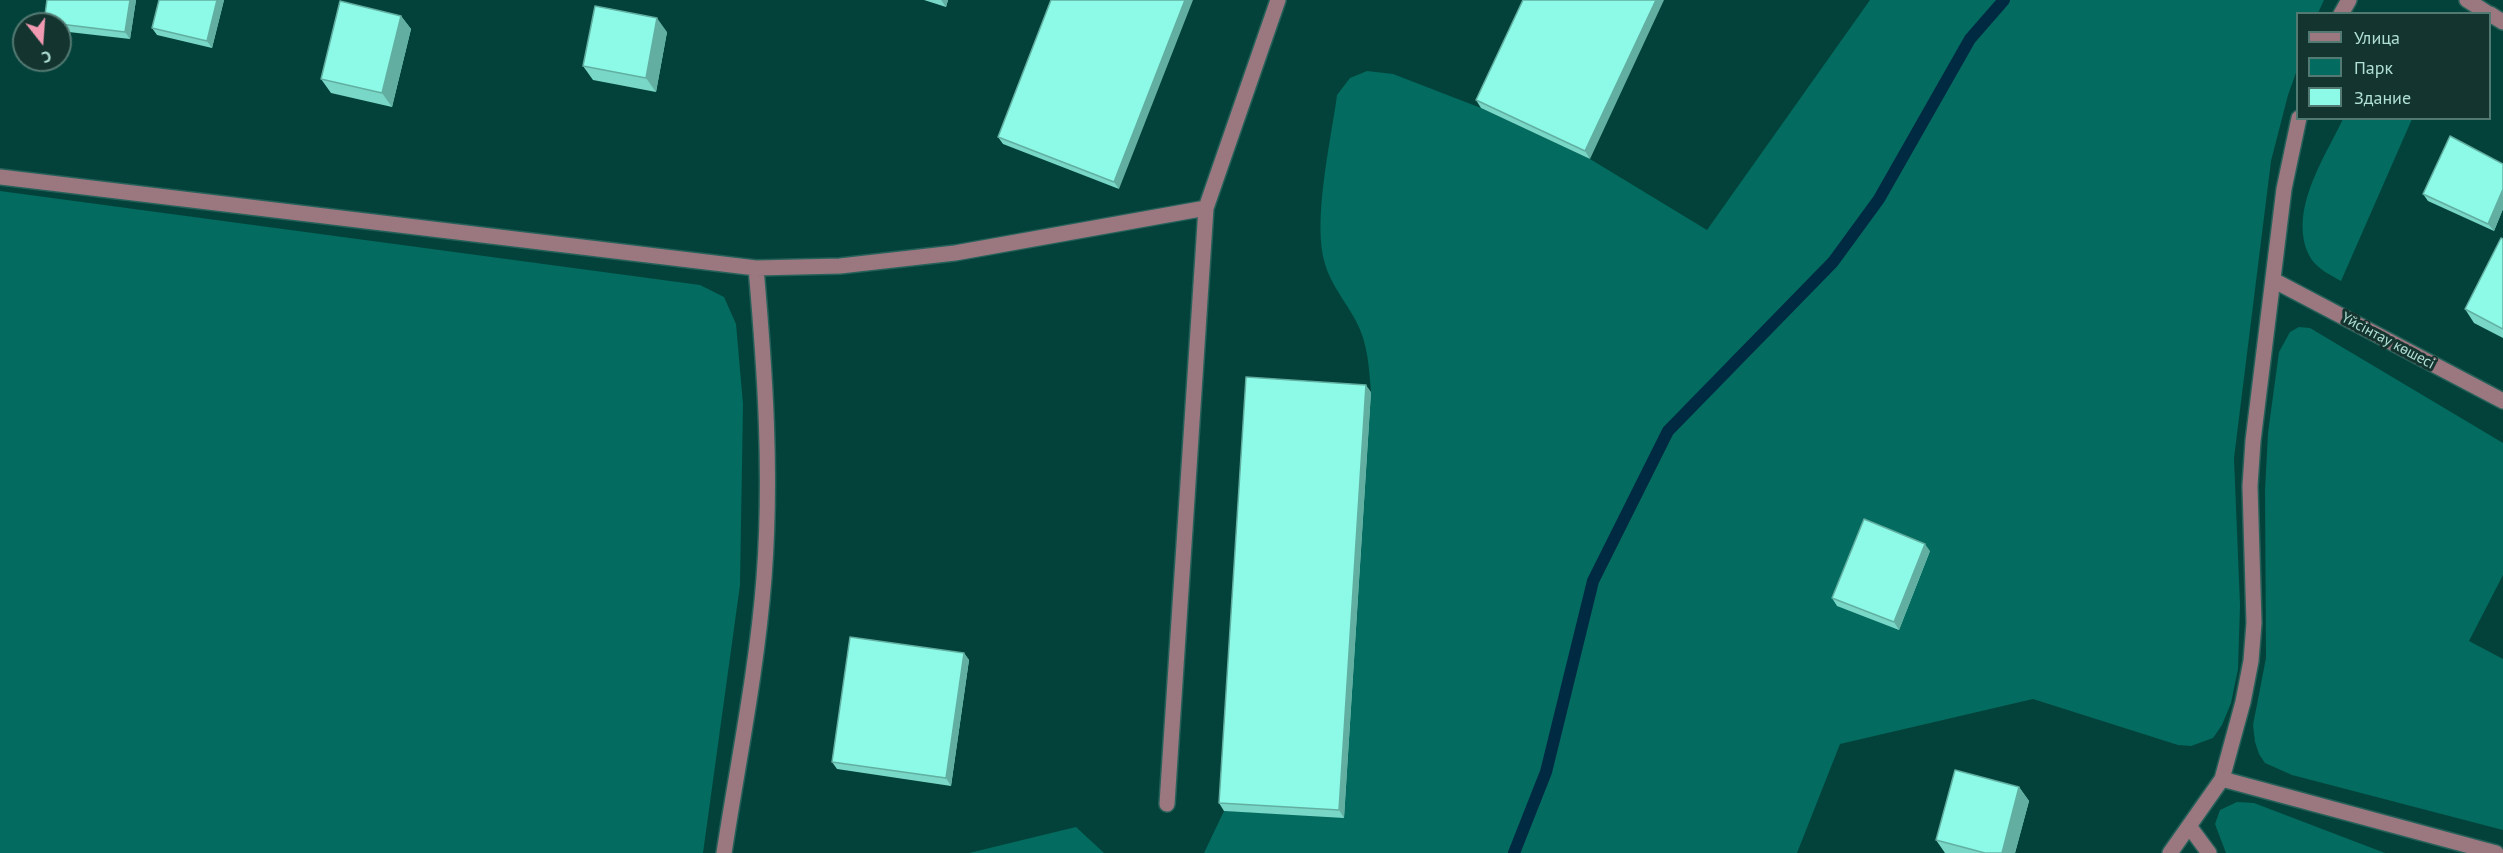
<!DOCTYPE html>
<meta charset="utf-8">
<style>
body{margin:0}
#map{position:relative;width:2503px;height:853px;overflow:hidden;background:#03423a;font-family:"PT Sans",sans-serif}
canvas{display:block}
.legend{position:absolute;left:2296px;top:12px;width:195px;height:108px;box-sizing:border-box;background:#14352f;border:2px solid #527972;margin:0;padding:8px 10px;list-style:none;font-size:18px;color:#b0dfd6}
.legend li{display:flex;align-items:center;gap:12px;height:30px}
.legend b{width:30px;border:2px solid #527972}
.north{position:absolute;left:12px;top:12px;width:60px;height:60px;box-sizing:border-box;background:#14352f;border:2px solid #527972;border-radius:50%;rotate:163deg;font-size:16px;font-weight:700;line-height:24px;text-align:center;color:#b0dfd6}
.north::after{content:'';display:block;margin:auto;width:21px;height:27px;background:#f19ab2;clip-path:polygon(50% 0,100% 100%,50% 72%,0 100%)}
</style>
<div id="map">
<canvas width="2503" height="853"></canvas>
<ul class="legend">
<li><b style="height:8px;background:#9b7780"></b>Улица</li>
<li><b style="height:16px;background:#036b5f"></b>Парк</li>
<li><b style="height:16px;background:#8cfae7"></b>Здание</li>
</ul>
<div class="north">С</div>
</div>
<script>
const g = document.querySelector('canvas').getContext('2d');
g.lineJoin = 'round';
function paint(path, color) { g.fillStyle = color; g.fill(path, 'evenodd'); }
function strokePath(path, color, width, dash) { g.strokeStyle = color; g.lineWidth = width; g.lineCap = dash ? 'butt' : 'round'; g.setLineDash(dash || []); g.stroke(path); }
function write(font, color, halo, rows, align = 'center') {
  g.font = font + ' "PT Sans",sans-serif'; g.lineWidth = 6; g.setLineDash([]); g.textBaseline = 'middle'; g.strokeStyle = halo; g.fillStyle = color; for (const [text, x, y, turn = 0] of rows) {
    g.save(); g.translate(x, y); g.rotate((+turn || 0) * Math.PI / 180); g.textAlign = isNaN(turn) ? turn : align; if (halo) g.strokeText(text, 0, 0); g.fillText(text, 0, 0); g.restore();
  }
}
paint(new Path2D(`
 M 1870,0 L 2324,0 L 2318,13 L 2298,14 L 2297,70 L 2288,95 L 2271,161 L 2234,458 L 2240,605 L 2238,669 L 2231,703 L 2222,725 L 2213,738 L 2191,746 L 2178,745 L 2033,699 L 1840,744 L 1797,853 L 1204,853 L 1224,811 L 1344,817 L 1371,392 C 1369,368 1368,343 1356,321 C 1346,302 1331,285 1325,264 C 1312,221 1331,141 1337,95 L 1350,78 L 1367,71 L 1393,74 L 1481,108 L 1590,159 L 1707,230 Z
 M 2343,119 L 2412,119 L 2341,281 C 2329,274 2315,268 2309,255 C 2288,211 2325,157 2343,119 Z
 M 0,191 L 700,285 L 724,297 L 736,324 L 743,404 L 740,585 L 703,853 L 0,853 Z
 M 2299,327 L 2310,328 L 2503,443 L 2503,575 L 2469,641 L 2503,659 L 2503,830 L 2292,775 L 2265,763 L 2259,754 L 2255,742 L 2253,725 L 2266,658 L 2265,490 L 2268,433 L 2279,352 L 2290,332 Z
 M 2237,802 L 2254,803 L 2385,853 L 2226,853 L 2215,824 L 2220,810 Z
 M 1076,827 L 1104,853 L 969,853 Z`), '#036b5f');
strokePath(new Path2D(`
 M 1514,853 L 1546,772 L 1593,581 L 1668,431 L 1833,262 L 1879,199 L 1970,39 L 2004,0`), '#002942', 12);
const minor = new Path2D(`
 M 2467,0 L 2489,14
 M 2341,14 L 2349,0
 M 2490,14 L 2503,22
 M 2299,118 L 2284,189 L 2253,441 L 2250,486 L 2254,623 L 2251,661 L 2243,702 L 2222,779 L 2496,853
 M 0,177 L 756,268 C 765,371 772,474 764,578 C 757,670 738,762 724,853
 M 756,268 L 840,266 L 955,253 L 1206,208
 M 2273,280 L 2503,401
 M 1167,804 L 1206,208 L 1278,0
 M 2189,826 L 2209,853
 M 2170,853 L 2222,779`);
strokePath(minor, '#266159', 18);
strokePath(minor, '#9b7780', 15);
paint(new Path2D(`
 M 136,0 L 130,39 L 60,31 L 60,24 L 46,24 L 44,22 Z
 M 224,0 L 212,48 L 157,35 L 152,28 Z
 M 924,0 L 948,0 L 946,7 Z
 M 1051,0 L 1119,189 L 1003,144 L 998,137 Z
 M 1523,0 L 1590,159 L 1481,108 L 1476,100 Z
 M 401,16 L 411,29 L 392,107 L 331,93 L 321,79 Z
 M 667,32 L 656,92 L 593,80 L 583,66 Z
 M 2503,164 L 2503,209 L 2494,231 L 2428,201 L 2423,194 Z
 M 2503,239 L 2503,338 L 2474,323 L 2465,309 Z
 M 1371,392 L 1344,818 L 1224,811 L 1219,803 Z
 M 1930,551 L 1899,630 L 1837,606 L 1832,598 Z
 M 964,653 L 969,660 L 951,786 L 837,769 L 832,762 Z
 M 2019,787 L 2029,801 L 2015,853 L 1945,853 L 1936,840 Z`), '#78d7c7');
paint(new Path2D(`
 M 130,0 L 136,0 L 130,39 L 125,32 Z
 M 217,0 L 224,0 L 212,48 L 207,41 Z
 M 941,0 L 948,0 L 946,7 Z
 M 1185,0 L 1193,0 L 1119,189 L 1114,182 Z
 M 1656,0 L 1664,0 L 1590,159 L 1585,151 Z
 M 401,16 L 411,29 L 392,107 L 382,93 Z
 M 657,18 L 667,32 L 656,92 L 646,78 Z
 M 2503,189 L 2503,209 L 2494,231 L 2488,224 Z
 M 1366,385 L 1371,392 L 1344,818 L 1339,810 Z
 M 1925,544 L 1930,551 L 1899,630 L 1894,622 Z
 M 964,653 L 969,660 L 951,786 L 946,778 Z
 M 2019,787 L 2029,801 L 2015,853 L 2002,853 Z`), '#62afa2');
const building = new Path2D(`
 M 47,0 L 130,0 L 125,32 L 44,22 Z
 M 159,0 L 217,0 L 207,41 L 152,28 Z
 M 1051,0 L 1185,0 L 1114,182 L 998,137 Z
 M 1523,0 L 1656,0 L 1585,151 L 1476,100 Z
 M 340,1 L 401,16 L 382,93 L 321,79 Z
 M 595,6 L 657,18 L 646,78 L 583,66 Z
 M 2450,136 L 2503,164 L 2503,189 L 2488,224 L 2423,194 Z
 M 2501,238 L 2503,239 L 2503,329 L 2465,309 Z
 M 1246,377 L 1366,385 L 1339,810 L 1219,803 Z
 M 1864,519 L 1925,544 L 1894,622 L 1832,598 Z
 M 850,637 L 964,653 L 946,778 L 832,762 Z
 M 1955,770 L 2019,787 L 2002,853 L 1985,853 L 1936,840 Z`);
paint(building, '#8cfae7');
strokePath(building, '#62afa2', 1.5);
write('15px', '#b0dfd6', '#14352f', [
 ["Үйсінтау көшесі",2388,341,28]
]);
</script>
